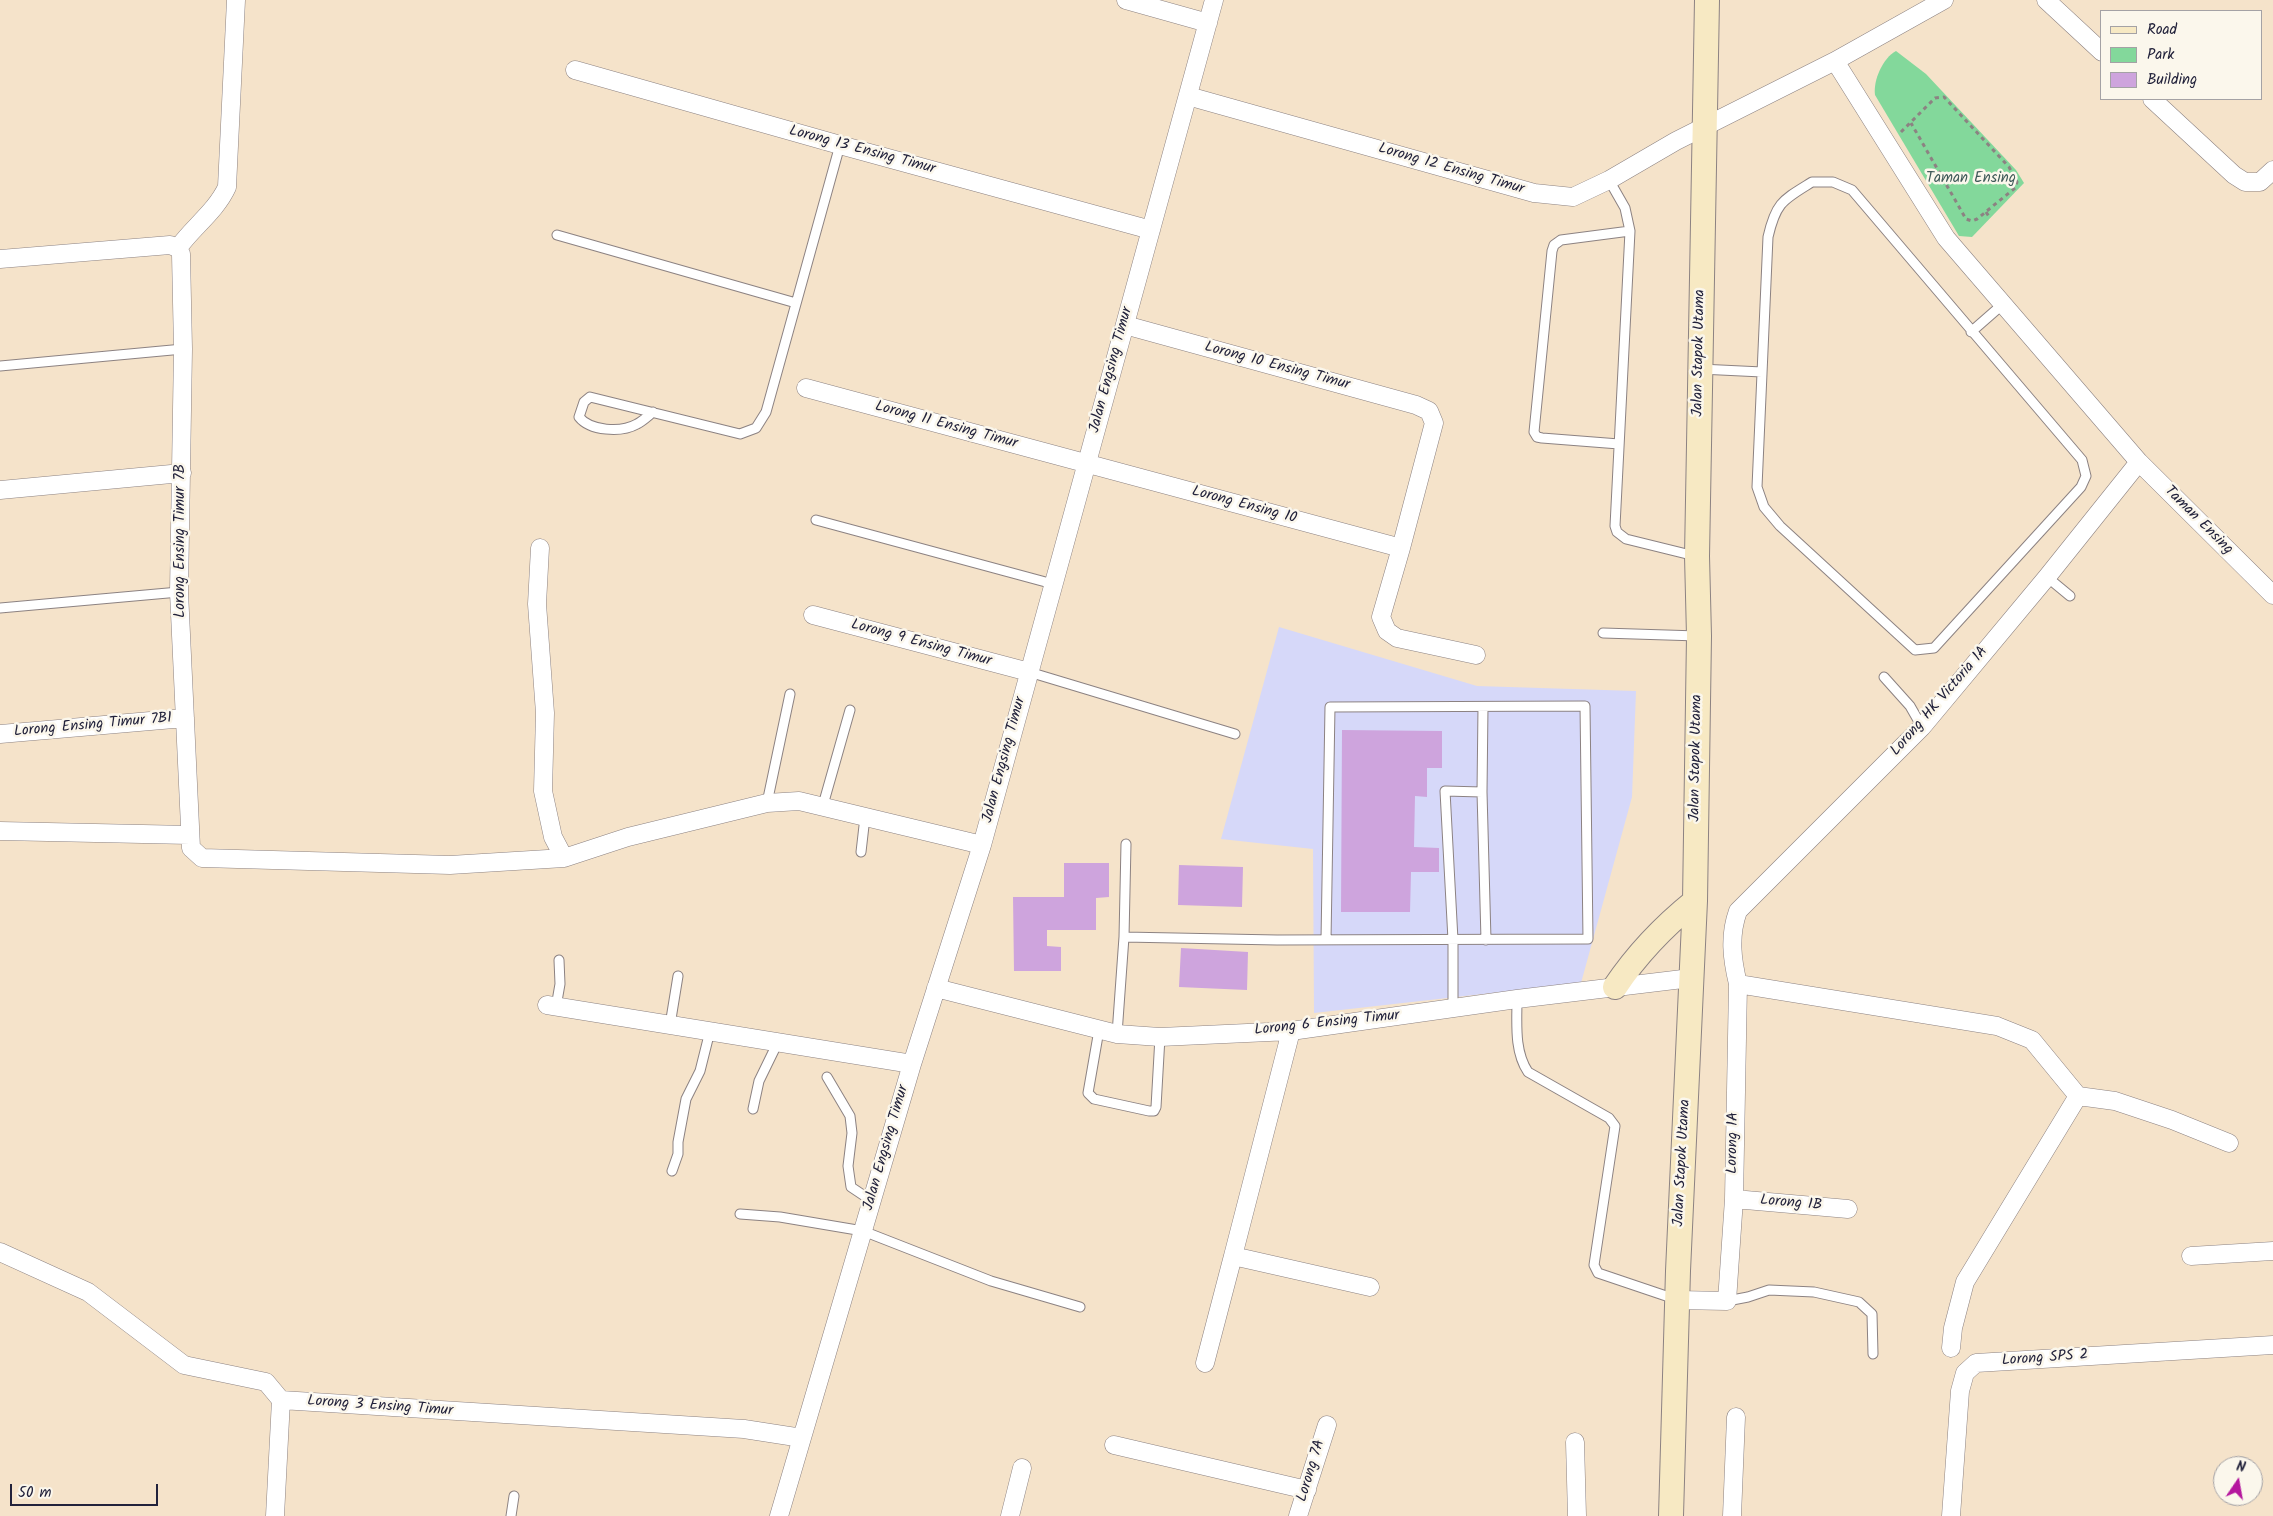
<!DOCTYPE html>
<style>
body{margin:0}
#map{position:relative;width:2273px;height:1516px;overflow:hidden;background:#f5e3ca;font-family:Kalam,sans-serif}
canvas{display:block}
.legend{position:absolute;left:2100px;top:10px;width:162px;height:90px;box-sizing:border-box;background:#fbf7ec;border:1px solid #a4a2a5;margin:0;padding:6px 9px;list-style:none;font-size:15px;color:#22223b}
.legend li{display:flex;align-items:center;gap:10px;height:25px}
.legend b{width:25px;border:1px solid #a4a2a5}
.north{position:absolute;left:2213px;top:1456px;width:50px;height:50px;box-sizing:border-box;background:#fbf7ec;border:1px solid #a4a2a5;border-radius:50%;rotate:12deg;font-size:14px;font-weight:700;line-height:20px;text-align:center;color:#22223b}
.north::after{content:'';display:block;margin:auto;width:18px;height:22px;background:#b5179e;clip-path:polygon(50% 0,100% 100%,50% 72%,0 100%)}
.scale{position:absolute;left:10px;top:1484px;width:148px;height:22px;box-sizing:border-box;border:2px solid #22223b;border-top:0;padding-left:6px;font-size:15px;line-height:18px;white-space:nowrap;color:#22223b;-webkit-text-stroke:4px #fbf7ec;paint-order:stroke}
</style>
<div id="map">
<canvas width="2273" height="1516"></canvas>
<ul class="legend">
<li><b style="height:6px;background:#f7e9c3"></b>Road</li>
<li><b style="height:14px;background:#83d89b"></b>Park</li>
<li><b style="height:14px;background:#cea4dd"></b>Building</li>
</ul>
<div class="north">N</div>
<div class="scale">50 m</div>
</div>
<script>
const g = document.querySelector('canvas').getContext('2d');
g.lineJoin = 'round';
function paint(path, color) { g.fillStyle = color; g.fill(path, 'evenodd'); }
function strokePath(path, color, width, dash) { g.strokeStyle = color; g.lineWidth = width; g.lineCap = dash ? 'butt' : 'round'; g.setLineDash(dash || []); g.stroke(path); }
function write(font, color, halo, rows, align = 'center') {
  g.font = font + ' Kalam,sans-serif'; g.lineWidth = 5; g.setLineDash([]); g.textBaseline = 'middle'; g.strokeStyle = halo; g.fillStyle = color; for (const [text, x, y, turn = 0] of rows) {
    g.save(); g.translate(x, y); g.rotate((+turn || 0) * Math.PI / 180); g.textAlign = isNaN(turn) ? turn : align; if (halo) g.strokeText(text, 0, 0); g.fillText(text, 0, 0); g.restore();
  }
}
paint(new Path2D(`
 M 1279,627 L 1477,686 L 1636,691 L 1632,797 L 1581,983 L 1314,1013 L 1313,849 L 1221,839 Z`), '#d6d8f9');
paint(new Path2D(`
 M 1896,51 L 1926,74 L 2016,170 L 2024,183 L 1972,237 L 1959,236 L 1875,95 C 1873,80 1883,58 1896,51 Z`), '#83d89b');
paint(new Path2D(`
 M 1342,730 L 1442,731 L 1442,768 L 1427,768 L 1427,797 L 1415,796 L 1414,847 L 1439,848 L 1439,872 L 1411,872 L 1410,912 L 1341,912 Z
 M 1064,863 L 1109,863 L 1109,897 L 1096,898 L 1096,930 L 1047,930 L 1047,946 L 1061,947 L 1061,971 L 1014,971 L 1013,897 L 1064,897 Z
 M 1179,865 L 1243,867 L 1242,907 L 1178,905 Z
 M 1181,948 L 1248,952 L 1247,990 L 1179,987 Z`), '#cea4dd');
const service = new Path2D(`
 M 1609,180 L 1625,208 L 1630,231 L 1615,526 L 1617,532 L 1626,539 L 1695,556
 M 1812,182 L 1833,182 L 1852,190 L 2082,460 L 2086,476 L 2081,487 L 1934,648 L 1915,650 L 1780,526 L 1764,507 L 1757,487 L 1768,237 C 1776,202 1783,200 1812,182 Z
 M 557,235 L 796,303
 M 1971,332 L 2003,304
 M 0,366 L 183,349
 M 1700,369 L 1762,372
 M 653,412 C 648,416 643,421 637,424 C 621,433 590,431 579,417 L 584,402 L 590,397 L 740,434 L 756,428 L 766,412 L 840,145
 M 1619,444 L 1542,438 L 1537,437 L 1534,432 L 1552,251 L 1554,245 L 1561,240 L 1630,231
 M 816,520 L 1053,584
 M 2047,577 L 2070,596
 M 0,608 L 179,592
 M 1603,633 L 1698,636
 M 1029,672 L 1235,734
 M 1884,677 L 1910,706 L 1922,727
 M 1483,707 L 1482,792 L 1486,940
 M 767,803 L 790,694
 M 823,805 L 850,710
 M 861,852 L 865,817
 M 1124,937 L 1277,940 L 1588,939 L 1585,706 L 1330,707 L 1326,940
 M 1517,999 C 1517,1023 1514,1051 1528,1072 L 1609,1118 L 1615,1126 L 1594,1265 L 1598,1273 L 1675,1299
 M 556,1007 L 560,984 L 559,960
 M 1453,1009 L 1453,940 L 1445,791 L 1482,792
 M 670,1025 L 678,976
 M 1099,1030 L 1088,1093 L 1094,1099 L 1149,1111 L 1154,1111 L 1156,1107 L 1160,1037
 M 1117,1034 L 1124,937 L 1126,844
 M 827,1077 L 850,1116 L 852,1133 L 848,1166 L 851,1187 L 872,1201
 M 753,1109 L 759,1081 L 778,1042
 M 672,1171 L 678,1154 L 678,1142 L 686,1099 L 700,1071 L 710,1031
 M 740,1214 L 780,1217 L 863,1231 L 991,1281 L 1080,1307
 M 1727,1301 L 1748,1297 L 1769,1290 L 1814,1292 L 1859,1302 L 1872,1314 L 1873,1354
 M 511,1516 L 514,1496`);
const minor = new Path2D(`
 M 1126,0 L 1208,23
 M 2046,0 L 2102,52
 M 1835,61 L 1944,0
 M 575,70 L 840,145 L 1151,230
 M 1188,96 L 1534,193 L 1573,197 L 1609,180 L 1676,141 L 1835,61 L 1946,238 L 2139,462 L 2273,595
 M 2152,99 L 2234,175 L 2245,182 L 2260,182 L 2273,170
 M 178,248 L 181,254 L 183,349 L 179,592 L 191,848 L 202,858 L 450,865 L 564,858
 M 178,248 C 193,227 216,211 227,187 L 236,0
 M 0,259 L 170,245 L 178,248
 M 1125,325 L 1416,405 L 1429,411 L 1434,423 L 1401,548 L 1381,617 L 1387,631 L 1397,638 L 1476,655
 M 806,388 L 1401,548
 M 2139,462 L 2047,577 L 1922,727 L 1738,911 C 1729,936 1732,959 1738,984 L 1997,1026 L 2032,1040 L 2078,1096 L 2115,1101 L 2172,1120 L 2229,1143
 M 0,490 L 182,473
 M 540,548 L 537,604 L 545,713 L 543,791 L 553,837 L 564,858 L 628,837 L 767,803 L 799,801 L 982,845
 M 813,615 L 1029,672
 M 0,734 L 185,718
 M 0,831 L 190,835
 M 936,988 L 1117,1034 L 1160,1037 L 1291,1031 L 1517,999 L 1691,978
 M 547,1005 L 912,1064
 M 1291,1031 L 1233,1256 L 1370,1287
 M 1734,1199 L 1848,1209
 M 0,1252 L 88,1292 L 184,1365 L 266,1382 L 281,1400 L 744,1429 L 802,1438
 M 2191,1256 L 2273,1251
 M 1677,1300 L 1727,1301 L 1734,1199 L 1738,984
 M 1951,1348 L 1953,1328 L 1965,1282 L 2078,1096
 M 1205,1363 L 1233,1256
 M 1575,1442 L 1577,1516
 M 1114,1445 L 1307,1490
 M 275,1516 L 281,1400
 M 779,1516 L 912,1064 L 982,845 L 1214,0
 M 1010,1516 L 1022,1468
 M 1298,1516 L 1327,1425
 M 1732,1516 L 1736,1417
 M 1951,1516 L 1960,1391 L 1965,1373 L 1976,1363 L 2273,1345`);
const secondary = new Path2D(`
 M 1615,987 C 1637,954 1664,926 1695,901
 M 1671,1516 L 1678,1271 L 1695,901 L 1699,636 L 1697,556 L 1707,0`);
strokePath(service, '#8c8282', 11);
strokePath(minor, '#8c8282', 19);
strokePath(secondary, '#8c8282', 26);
strokePath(new Path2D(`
 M 1901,132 L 1935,98 L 1944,97 L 2009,167 L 2017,182 L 2015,188 L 1977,219 L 1972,221 L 1966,219 L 1911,123
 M 1986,212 L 1990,218`), '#8c8282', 3, [4, 4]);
strokePath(service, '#fff', 9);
strokePath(minor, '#fff', 18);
strokePath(secondary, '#f7e9c3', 24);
write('15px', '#22223b', '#fbf7ec', [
 ["Lorong 13 Ensing Timur",862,151,15],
 ["Lorong 12 Ensing Timur",1451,170,16],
 ["Jalan Stapok Utama",1700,353,-89],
 ["Lorong 10 Ensing Timur",1277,367,15],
 ["Jalan Engsing Timur",1112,370,-75],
 ["Lorong 11 Ensing Timur",946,426,15],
 ["Lorong Ensing 10",1244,506,15],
 ["Taman Ensing",2198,521,45],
 ["Lorong Ensing Timur 7B",181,541,-90],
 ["Lorong 9 Ensing Timur",921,644,15],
 ["Lorong HK Victoria 1A",1940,702,-49],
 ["Lorong Ensing Timur 7B1",93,726,-5],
 ["Jalan Stapok Utama",1697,758,-89],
 ["Jalan Engsing Timur",1005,760,-75],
 ["Lorong 6 Ensing Timur",1327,1024,-6],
 ["Lorong 1A",1734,1143,-89],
 ["Jalan Engsing Timur",887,1148,-74],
 ["Jalan Stapok Utama",1683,1163,-87],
 ["Lorong 1B",1791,1204,5],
 ["Lorong SPS 2",2045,1359,-4],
 ["Lorong 3 Ensing Timur",380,1407,4],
 ["Lorong 7A",1312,1471,-73]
]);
write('15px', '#3f5958', '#fbf7ec', [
 ["Taman Ensing",1971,179]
]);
</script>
